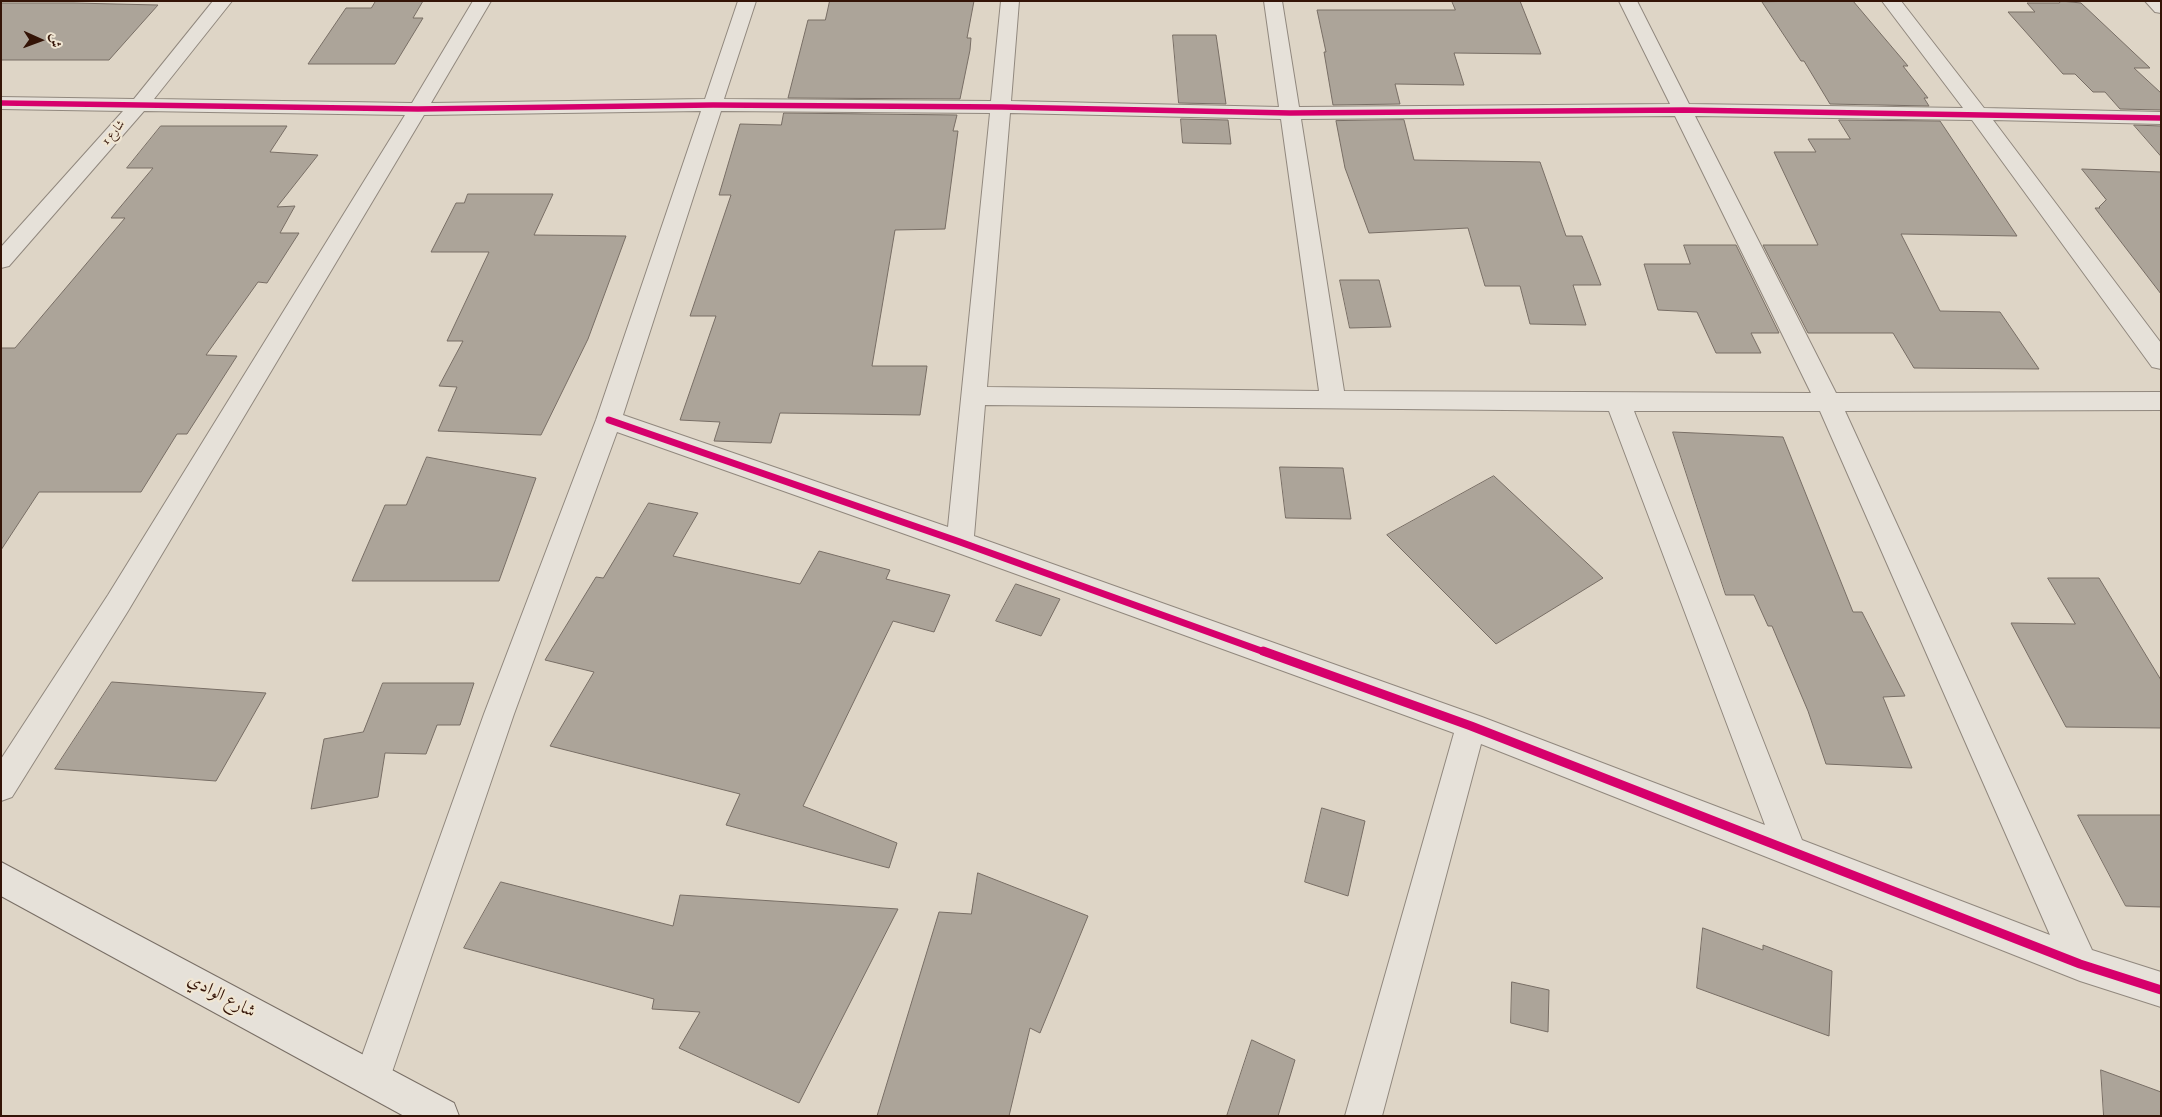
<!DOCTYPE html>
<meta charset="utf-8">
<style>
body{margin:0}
#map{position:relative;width:2162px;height:1117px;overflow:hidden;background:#ded5c6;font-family:"IM FELL English",Amiri,serif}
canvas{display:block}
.frame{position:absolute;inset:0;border:2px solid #341407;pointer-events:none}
.north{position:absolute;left:15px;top:15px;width:50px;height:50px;-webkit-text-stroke:4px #f0e6d3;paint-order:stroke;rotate:92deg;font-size:14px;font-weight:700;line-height:20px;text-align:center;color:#341407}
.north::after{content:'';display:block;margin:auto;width:18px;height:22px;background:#341407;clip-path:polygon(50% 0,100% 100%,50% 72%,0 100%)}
</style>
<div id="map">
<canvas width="2162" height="1117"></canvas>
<div class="frame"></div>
<div class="north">ش</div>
</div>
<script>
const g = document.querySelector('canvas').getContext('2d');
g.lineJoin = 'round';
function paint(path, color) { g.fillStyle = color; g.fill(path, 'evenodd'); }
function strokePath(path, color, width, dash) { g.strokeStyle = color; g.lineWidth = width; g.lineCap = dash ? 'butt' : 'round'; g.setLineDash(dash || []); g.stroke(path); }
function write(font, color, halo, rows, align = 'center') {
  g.font = font + ' "IM FELL English",Amiri,serif'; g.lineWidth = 4.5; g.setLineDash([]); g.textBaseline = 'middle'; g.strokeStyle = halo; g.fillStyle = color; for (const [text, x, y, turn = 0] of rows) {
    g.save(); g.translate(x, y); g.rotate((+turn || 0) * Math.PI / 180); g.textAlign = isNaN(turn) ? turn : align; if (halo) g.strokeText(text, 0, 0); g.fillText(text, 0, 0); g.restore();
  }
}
const building = new Path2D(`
 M 376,1 L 423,1 L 413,18 L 423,18 L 395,64 L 308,64 L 346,8 L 371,8 Z
 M 830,1 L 974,1 L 967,38 L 971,38 L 970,50 L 960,99 L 788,98 L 808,20 L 825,20 Z
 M 1452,1 L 1520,1 L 1541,54 L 1454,53 L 1464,85 L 1395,84 L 1400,104 L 1333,105 L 1324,52 L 1326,52 L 1317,10 L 1455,10 Z
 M 1853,1 L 1908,66 L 1903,66 L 1928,98 L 1924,98 L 1929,106 L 1830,104 L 1804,61 L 1801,61 L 1762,2 Z
 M 2061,1 L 2081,3 L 2150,68 L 2134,68 L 2161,93 L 2161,110 L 2120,109 L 2105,92 L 2093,92 L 2075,74 L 2063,74 L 2008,12 L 2035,12 L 2027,3 L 2059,3 Z
 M 1,3 L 74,3 L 158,5 L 109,60 L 1,60 Z
 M 1173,35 L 1216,35 L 1226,104 L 1179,103 Z
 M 784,113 L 957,115 L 953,131 L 958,131 L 945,229 L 895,230 L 872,366 L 927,366 L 920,415 L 780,413 L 771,443 L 714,441 L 720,422 L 680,420 L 716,316 L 690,316 L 731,195 L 719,195 L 740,124 L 781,125 Z
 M 1181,119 L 1228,120 L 1231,144 L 1183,143 Z
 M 1404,120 L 1414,160 L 1540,162 L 1566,236 L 1582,236 L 1601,285 L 1573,285 L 1586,325 L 1530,324 L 1520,286 L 1485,286 L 1468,228 L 1369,233 L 1345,168 L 1336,121 Z
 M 1839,120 L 1940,121 L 2017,236 L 1901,234 L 1940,311 L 2000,312 L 2039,369 L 1914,368 L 1893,333 L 1808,333 L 1763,245 L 1818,245 L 1774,152 L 1816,152 L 1808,139 L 1850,139 Z
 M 2134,125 L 2161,126 L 2161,156 Z
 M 161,126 L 287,126 L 270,152 L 318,155 L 277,207 L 295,206 L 280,233 L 299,233 L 267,283 L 258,282 L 206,355 L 237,356 L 187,434 L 177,434 L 141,492 L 39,492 L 1,550 L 1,348 L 15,348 L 125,218 L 111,218 L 153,168 L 127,168 Z
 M 2082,169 L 2161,172 L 2161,294 L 2095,208 L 2100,208 L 2099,207 L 2106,200 Z
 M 468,194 L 553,194 L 534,235 L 626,236 L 588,339 L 541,435 L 438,431 L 457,387 L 439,386 L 463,341 L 447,341 L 489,252 L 431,252 L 456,203 L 464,203 Z
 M 1684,245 L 1736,245 L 1779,333 L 1751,333 L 1761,353 L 1716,353 L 1697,312 L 1658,310 L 1644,264 L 1690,264 Z
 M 1340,280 L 1379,280 L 1391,327 L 1350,328 Z
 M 1673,432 L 1783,437 L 1853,612 L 1862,612 L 1905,696 L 1883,697 L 1912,768 L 1826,764 L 1808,711 L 1772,626 L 1768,626 L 1754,595 L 1726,595 Z
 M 427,457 L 536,478 L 499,581 L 352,581 L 385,505 L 406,505 Z
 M 1280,467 L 1343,468 L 1351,519 L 1286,518 Z
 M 1494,476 L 1603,578 L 1496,644 L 1387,535 Z
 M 649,503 L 698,513 L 673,556 L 800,584 L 819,551 L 890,570 L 886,579 L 950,595 L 934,632 L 893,621 L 803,806 L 897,843 L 889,868 L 726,825 L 740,794 L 550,746 L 594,672 L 545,660 L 596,577 L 603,578 Z
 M 2048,578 L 2099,578 L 2161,680 L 2161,728 L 2066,727 L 2011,623 L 2075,624 Z
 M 1016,584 L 1060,599 L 1041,636 L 996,621 Z
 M 112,682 L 266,693 L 216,781 L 55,769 Z
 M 383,683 L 474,683 L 460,725 L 437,725 L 426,754 L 385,753 L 378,797 L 311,809 L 324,739 L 363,732 Z
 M 1322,808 L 1365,821 L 1348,896 L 1305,882 Z
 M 2078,815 L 2161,815 L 2161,907 L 2126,906 Z
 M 978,873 L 1088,916 L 1040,1033 L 1030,1028 L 1009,1116 L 877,1116 L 939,912 L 971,914 Z
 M 501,882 L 673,926 L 680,895 L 898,909 L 799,1103 L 679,1048 L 700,1012 L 652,1009 L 654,999 L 464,948 Z
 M 1703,928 L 1763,950 L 1763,945 L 1832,971 L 1829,1036 L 1697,988 Z
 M 1512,982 L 1549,990 L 1548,1032 L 1511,1023 Z
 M 1252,1040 L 1295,1060 L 1278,1116 L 1227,1116 Z
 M 2101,1070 L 2161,1092 L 2161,1116 L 2104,1116 Z`);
paint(building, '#aca499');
strokePath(building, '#786e65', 1);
const minor = new Path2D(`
 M 213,1 L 232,1 L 154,99 L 412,103 L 473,1 L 491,1 L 431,103 L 705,99 L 738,1 L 756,1 L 724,99 L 991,101 L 1001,1 L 1019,1 L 1011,101 L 1279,107 L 1264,1 L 1282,1 L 1299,107 L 1670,104 L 1619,1 L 1637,1 L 1689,104 L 1963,108 L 1882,1 L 1901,1 L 1984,108 L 2161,112 L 2161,124 L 1993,120 L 2161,343 L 2161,369 L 2152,367 L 1972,120 L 1695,116 L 1836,393 L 2161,392 L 2161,410 L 1845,411 L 2092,950 L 2161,972 L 2161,1007 L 2080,981 L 1481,744 L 1382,1116 L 1345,1116 L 1454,733 L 950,550 L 617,432 L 514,714 L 390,1078 L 385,1091 L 372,1096 L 359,1091 L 354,1078 L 484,714 L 596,420 L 701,111 L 424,115 L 128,611 L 12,797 L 1,801 L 1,759 L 108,595 L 405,115 L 144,111 L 9,266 L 1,268 L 1,247 L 123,111 L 1,109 L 1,97 L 134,99 ZM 721,111 L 990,113 L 948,527 L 623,415 ZM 1010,113 L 1281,119 L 1319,391 L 987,387 ZM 1675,116 L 1811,393 L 1344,391 L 1301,119 ZM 985,405 L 1609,411 L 1765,825 L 1482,717 L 974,536 ZM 1634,411 L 1820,411 L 2050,935 L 1802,840 Z
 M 2145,1 L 2161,1 L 2161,13 L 2155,12 Z`);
const secondary = new Path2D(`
 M 1,862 L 454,1103 L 459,1116 L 404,1116 L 1,896 Z`);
strokePath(minor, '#91887e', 2);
strokePath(secondary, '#786e65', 2);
paint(minor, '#e6e1d9');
paint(secondary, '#e6e1d9');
strokePath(new Path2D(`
 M 1,103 L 418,109 L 713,105 L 1002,107 L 1290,113 L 1684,110 L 2161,118`), '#d6006c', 5.5);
strokePath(new Path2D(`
 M 609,420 L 960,542 L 1267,653`), '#d6006c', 7);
strokePath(new Path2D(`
 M 1263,651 L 1471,726 L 2080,964 L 2161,990`), '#d6006c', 9);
write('12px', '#341407', '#f0e6d3', [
 ["شارع 1",114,133,-49]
]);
write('18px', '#341407', '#f0e6d3', [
 ["شارع الوادي",221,997,28]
]);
</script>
